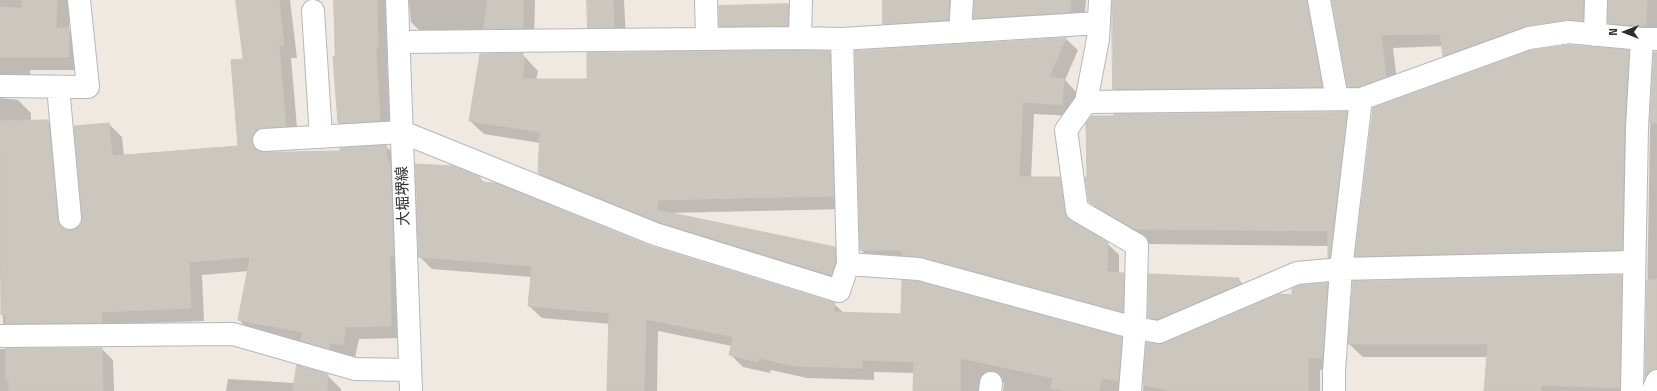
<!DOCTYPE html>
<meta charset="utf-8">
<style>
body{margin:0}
#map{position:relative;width:1657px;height:391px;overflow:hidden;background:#efe9e1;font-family:"Titillium Web",sans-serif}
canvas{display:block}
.north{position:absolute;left:1605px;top:12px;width:40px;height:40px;-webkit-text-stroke:3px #fff;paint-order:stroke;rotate:270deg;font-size:11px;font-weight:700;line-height:16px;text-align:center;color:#2e2e2e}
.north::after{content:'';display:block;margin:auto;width:14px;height:18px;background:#2e2e2e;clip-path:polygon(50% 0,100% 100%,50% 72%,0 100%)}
</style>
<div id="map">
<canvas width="1657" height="391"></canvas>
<div class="north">N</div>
</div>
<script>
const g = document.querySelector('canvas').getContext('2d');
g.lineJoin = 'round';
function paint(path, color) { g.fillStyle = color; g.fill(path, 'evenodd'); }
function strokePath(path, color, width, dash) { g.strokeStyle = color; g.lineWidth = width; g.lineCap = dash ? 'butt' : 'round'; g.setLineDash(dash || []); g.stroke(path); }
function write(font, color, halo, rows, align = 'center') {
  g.font = font + ' "Titillium Web","Noto Sans JP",sans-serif'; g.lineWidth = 4; g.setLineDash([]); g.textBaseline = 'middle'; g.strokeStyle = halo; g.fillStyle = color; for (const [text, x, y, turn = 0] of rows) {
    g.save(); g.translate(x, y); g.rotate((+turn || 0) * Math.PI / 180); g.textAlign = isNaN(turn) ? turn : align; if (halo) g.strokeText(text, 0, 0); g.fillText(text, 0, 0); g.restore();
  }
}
paint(new Path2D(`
 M 0,0 L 69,0 L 69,30 L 81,42 L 81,70 L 30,70 L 31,86 L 2,93 L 0,98 L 18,100 L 31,113 L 31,121 L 48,121 L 61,134 L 70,232 L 78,229 L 82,223 L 109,124 L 122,137 L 124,156 L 239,147 L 244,60 L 237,0 L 290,0 L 297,58 L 291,58 L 298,139 L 265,148 L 264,153 L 341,152 L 386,146 L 398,159 L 403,338 L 359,339 L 355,358 L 315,353 L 304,342 L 252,333 L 239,320 L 249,271 L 202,275 L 204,321 L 114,324 L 15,336 L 3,323 L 2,278 L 0,278 Z
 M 334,0 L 390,0 L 389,58 L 387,59 L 391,132 L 351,134 L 339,123 Z
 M 409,0 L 535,0 L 534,40 L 423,34 L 411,22 Z
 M 588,0 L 624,0 L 626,40 L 602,40 L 589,27 Z
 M 884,0 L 1086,0 L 1084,26 L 988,32 L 974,18 L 974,2 L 970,3 L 962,34 L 898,38 L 884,24 Z
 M 1113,0 L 1609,0 L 1603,2 L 1595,33 L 1540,38 L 1456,68 L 1444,56 L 1443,46 L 1393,48 L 1398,89 L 1361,99 L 1348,86 L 1333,0 L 1330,0 L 1334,99 L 1127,102 L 1114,89 Z
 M 1609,0 L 1657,0 L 1657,38 L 1622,36 L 1609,23 Z
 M 788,5 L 801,18 L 800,38 L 733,39 L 720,26 Z
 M 1066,39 L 1078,50 L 1065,80 L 1076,92 L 1074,116 L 1034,114 L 1031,178 L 1059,178 L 1072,190 L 1078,225 L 1107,243 L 1119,255 L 1119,274 L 1123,274 L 1135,286 L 1135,323 L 873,262 L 861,250 Z
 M 1628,51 L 1640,62 L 1633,260 L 1367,267 L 1356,256 Z
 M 829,52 L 843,66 L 847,209 L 668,213 L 835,248 L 848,262 L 844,288 L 673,235 L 553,186 L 539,173 L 540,143 L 484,134 L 470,121 L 522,54 L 538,71 L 536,80 L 588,80 Z
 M 1655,52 L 1657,52 L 1657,314 L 1647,304 L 1650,129 Z
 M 1347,113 L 1362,128 L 1344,273 L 1329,257 L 1329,246 L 1150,244 L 1105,218 L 1090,202 Z
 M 480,178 L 485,184 L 650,247 L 834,304 L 844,313 L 1121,338 L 1134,351 L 1130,391 L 1003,391 L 1004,383 L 999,383 L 992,391 L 914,391 L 915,373 L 874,372 L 874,380 L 807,378 L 771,370 L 770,373 L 743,367 L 731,355 L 732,346 L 658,331 L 657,391 L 608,391 L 610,324 L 542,318 L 529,306 L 532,277 L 432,269 L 420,257 Z
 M 1621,276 L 1635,289 L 1633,391 L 1485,391 L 1488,357 L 1363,357 L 1349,344 L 1354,282 Z
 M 1238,279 L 1253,294 L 1164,332 L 1149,317 Z
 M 1327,284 L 1339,296 L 1334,370 L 1320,370 L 1320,391 L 1143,391 L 1147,344 L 1164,344 Z
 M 0,349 L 102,349 L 113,360 L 114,391 L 0,391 Z
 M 327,375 L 341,389 L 341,391 L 226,391 L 228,379 L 295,383 Z`), '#0003');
const building = new Path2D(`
 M 22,0 L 57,0 L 56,28 L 69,28 L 69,57 L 0,57 L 0,7 L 22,8 Z
 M 236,0 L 279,0 L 284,45 L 279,46 L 286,126 L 257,129 L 253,135 L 252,141 L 254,147 L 258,151 L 264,152 L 288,152 L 340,151 L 340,148 L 386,145 L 387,162 L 390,162 L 394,256 L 390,255 L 391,326 L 346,327 L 343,345 L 329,343 L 329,349 L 301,340 L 302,332 L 238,320 L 250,257 L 189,262 L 191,308 L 102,312 L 102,323 L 6,323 L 6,315 L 1,315 L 0,121 L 48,120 L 58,220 L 60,226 L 65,229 L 72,230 L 77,228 L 81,224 L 82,217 L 74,126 L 109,123 L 112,156 L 238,146 L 231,60 L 243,59 Z
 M 334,0 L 377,0 L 378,47 L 376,47 L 380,121 L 338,123 L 333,57 L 335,56 Z
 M 488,0 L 523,0 L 523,28 L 484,29 Z
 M 587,0 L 613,0 L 614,27 L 588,28 Z
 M 883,0 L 949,0 L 948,20 L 883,24 Z
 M 974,0 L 1071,0 L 1070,12 L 973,18 Z
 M 1112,0 L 1307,0 L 1322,87 L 1113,89 Z
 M 1332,0 L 1583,0 L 1583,21 L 1567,20 L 1527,26 L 1443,56 L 1440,34 L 1381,35 L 1386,77 L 1359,87 L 1347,87 Z
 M 1608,0 L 1647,0 L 1646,26 L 1608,23 Z
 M 788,4 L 788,26 L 719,26 L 719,6 Z
 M 1066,38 L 1049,77 L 1064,79 L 1062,105 L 1023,102 L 1019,177 L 1060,177 L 1067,217 L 1108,242 L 1107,272 L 1124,273 L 1123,312 L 922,257 L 902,255 L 902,250 L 860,250 L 855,51 Z
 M 1569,45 L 1629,50 L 1624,128 L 1622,250 L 1355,256 L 1373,108 L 1532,50 Z
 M 800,50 L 830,51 L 834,196 L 658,200 L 657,210 L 835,247 L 835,262 L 831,275 L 659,222 L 538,173 L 540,132 L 469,121 L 480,54 L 523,53 L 522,56 L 525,57 L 522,79 L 587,79 L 587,53 Z
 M 1654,52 L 1657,52 L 1657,123 L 1650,123 Z
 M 1347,112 L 1330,257 L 1328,258 L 1328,231 L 1134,229 L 1089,202 L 1085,177 L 1087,177 L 1086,123 L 1091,116 L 1114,116 L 1114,114 Z
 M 415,164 L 453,166 L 480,177 L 480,182 L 496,183 L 650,246 L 835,303 L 833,312 L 901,314 L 902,280 L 917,281 L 1122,337 L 1118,381 L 1102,378 L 1099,391 L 1067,391 L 1051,388 L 1053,378 L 960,358 L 960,391 L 913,391 L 914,362 L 862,360 L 862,368 L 794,366 L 759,358 L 758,362 L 729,355 L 733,337 L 646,319 L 644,391 L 607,391 L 609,313 L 528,306 L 532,266 L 419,257 Z
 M 1149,274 L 1239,278 L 1239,284 L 1157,319 L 1148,317 Z
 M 1622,275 L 1620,388 L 1541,385 L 1541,391 L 1484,391 L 1488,344 L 1348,344 L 1353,281 Z
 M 1657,279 L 1657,369 L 1650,371 L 1645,378 L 1647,281 Z
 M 1328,283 L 1322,358 L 1308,358 L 1308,391 L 1173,391 L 1143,385 L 1146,343 L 1164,343 L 1279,294 L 1292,295 L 1292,289 L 1300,285 Z
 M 6,348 L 102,348 L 103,391 L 9,391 L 9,379 L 6,379 Z
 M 297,365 L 328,374 L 327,391 L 293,391 Z`);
paint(building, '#cbc7bf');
strokePath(building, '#cbc5ba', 1);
const minor = new Path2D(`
 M 706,0 L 707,39
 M 1100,0 L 1098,39 L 1086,102 L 1066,130 L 1077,210 L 1137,245 L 1135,328 L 1130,391
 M 1319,0 L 1337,99
 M 313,11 L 321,137
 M 960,32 L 962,0
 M 1595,35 L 1596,0
 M 842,39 L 1099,23
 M 399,42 L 800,38
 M 0,86 L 88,87 L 79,0
 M 58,87 L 70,218
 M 1086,102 L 1361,99
 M 264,140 L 402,132 L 655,234 L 839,291 L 848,264 L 842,39 L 800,38 L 801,0
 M 848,264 L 919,269 L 1135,328 L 1159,332 L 1297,273 L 1341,269 L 1634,262
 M 0,336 L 233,334 L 355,369 L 410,370
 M 990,391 L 991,383
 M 1334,391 L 1334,372 L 1341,269 L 1361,99 L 1529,38 L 1569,32 L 1642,39 L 1657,39
 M 1632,391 L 1637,128 L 1642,39
 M 1653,391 L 1657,381`);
const secondary = new Path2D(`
 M 397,0 L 411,391`);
strokePath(minor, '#b4b7c1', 24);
strokePath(secondary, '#b4b7c1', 24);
strokePath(minor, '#fff', 22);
strokePath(secondary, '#fff', 22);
write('15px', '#2e2e2e', '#fff', [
 ["大堀堺線",404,196,-92]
]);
</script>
